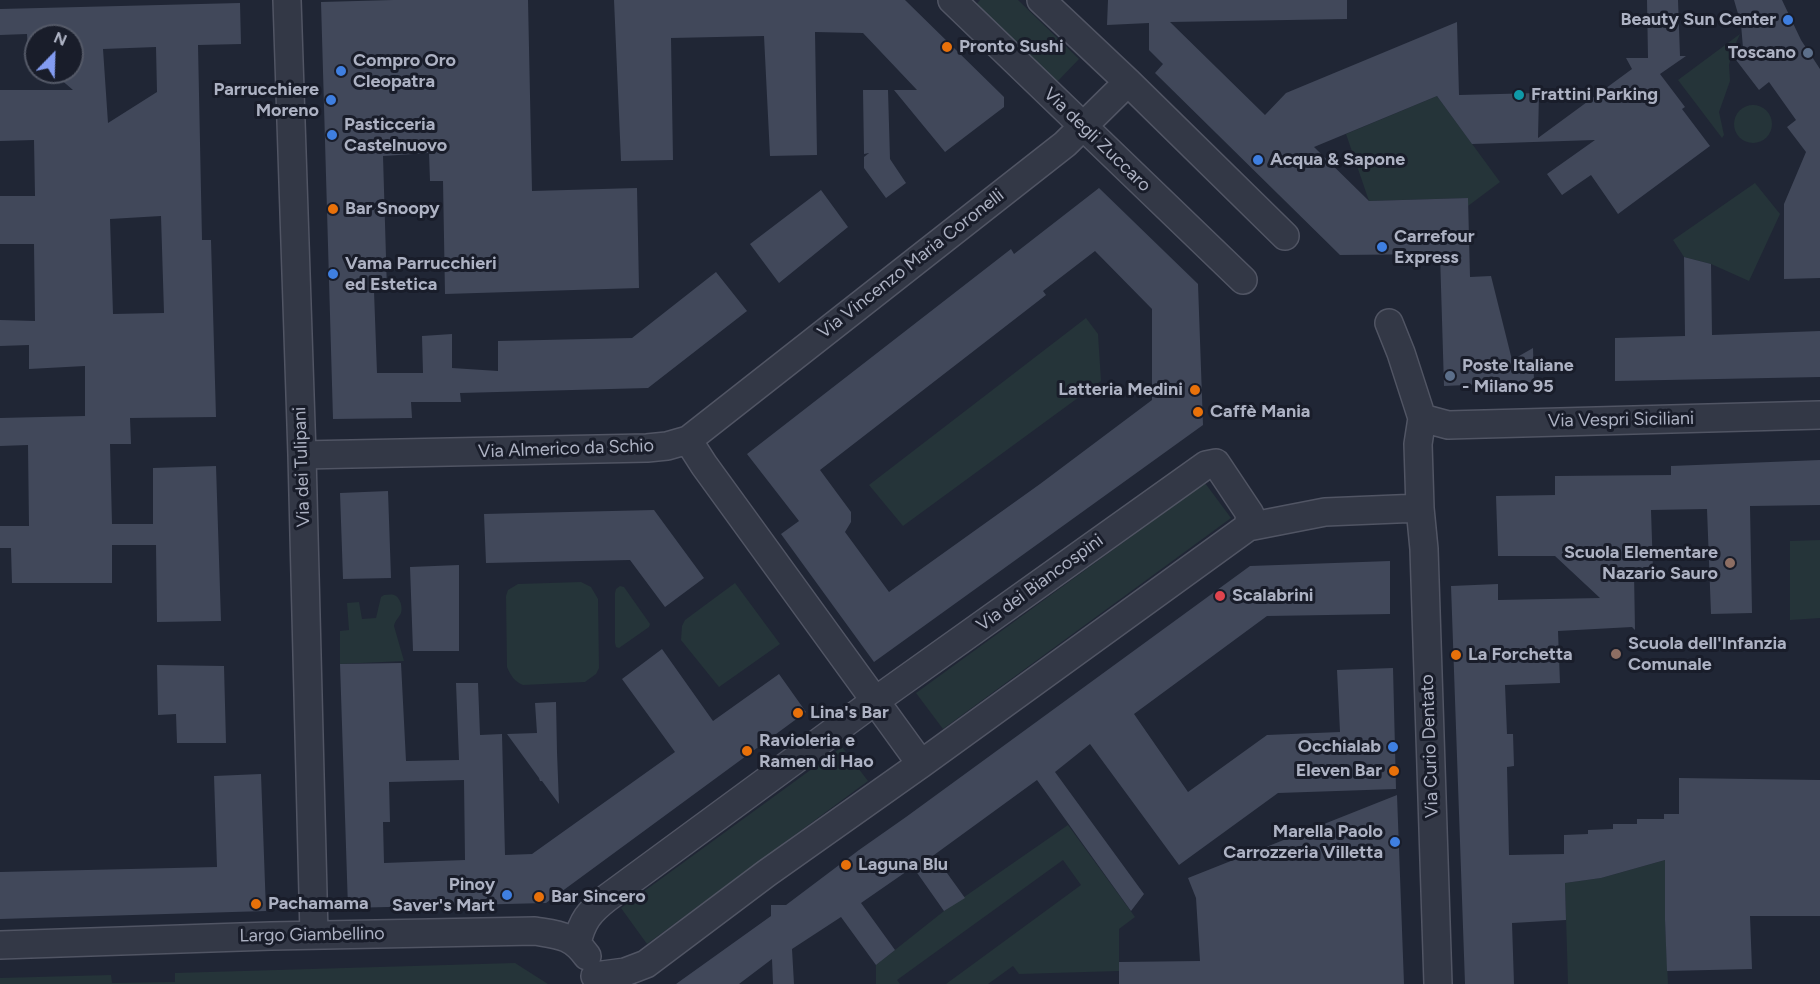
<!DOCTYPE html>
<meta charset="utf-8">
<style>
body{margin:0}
#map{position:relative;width:1820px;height:984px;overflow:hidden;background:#202635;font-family:Figtree,sans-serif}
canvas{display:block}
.north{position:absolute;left:24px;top:24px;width:60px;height:60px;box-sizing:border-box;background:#191d2a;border:2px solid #545967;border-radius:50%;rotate:23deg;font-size:16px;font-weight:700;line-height:24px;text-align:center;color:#adb2c3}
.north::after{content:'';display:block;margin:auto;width:21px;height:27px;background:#839cf2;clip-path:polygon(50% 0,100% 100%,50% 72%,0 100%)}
</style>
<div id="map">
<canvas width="1820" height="984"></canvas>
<div class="north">N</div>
</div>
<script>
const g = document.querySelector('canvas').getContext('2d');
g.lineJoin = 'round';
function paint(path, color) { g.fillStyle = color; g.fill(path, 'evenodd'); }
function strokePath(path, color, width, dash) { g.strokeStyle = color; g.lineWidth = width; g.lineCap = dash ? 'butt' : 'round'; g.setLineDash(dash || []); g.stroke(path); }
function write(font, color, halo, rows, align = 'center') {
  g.font = font + ' Figtree,sans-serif'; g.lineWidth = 6; g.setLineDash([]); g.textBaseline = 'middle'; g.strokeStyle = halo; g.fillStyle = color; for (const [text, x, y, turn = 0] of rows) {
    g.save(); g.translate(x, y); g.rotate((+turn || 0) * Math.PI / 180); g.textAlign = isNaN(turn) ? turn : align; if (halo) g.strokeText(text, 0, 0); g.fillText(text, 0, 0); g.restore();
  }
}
paint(new Path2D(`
 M 980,0 L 1018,0 L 1079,59 L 1055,84 L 974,7 Z
 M 1740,34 L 1732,52 L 1729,65 L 1730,81 L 1719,112 L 1724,135 L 1722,138 L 1678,80 Z
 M 1437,96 L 1500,182 L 1468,206 L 1468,198 L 1369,201 L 1346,134 Z
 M1734 124a19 19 0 1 1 38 0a19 19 0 1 1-38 0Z
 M 1755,183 L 1780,214 L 1749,281 L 1711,264 L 1684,257 L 1673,240 Z
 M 1086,318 L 1098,334 L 1101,381 L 903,526 L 869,485 Z
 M 1205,483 L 1231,518 L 943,729 L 916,693 Z
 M 1820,540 L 1820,618 L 1790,620 L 1790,541 Z
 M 581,582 L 591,587 L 598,599 L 599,668 L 596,674 L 585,682 L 523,685 C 514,681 511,676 507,667 L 506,596 L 508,590 L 518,584 Z
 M 735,583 L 780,644 L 719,687 L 681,640 L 682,626 L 685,620 Z
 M 620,586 L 624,587 L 650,624 L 649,627 L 619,648 L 616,647 L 615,643 L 615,593 L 616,589 Z
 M 384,595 C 387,595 391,594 394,595 C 400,597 403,607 401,613 C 399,618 395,620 394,626 L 404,661 L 340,664 L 340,631 L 349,630 L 347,603 L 359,602 L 362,619 L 376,618 L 381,597 Z
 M 842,747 L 868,781 L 647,944 L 621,908 Z
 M 1068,825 L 1135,917 L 1119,929 L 1119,971 L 1019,974 L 1013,966 L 988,984 L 946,984 L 1081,885 L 1063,860 L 897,980 L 900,984 L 876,984 L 876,965 L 944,911 Z
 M 1665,860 L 1665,920 L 1668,984 L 1568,984 L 1565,883 L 1601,878 Z
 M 515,963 L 548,984 L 0,984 L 0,978 L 111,975 L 112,983 L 175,982 L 175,973 Z`), '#253439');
paint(new Path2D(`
 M 393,0 L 528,0 L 532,191 L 637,188 L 639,288 L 445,294 L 443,181 L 430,181 L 429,153 L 383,156 L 387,291 L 374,291 L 377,373 L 423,373 L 422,336 L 452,334 L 452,368 L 498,371 L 498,341 L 632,338 L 716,272 L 747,311 L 648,388 L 460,393 L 461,402 L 411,402 L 412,418 L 333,419 L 321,2 Z
 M 614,0 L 905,0 L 1004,97 L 1004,107 L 945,152 L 894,90 L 917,90 L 863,33 L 815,32 L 817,155 L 770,156 L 764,36 L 671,38 L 673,160 L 621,161 Z
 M 1108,0 L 1347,0 L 1347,19 L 1170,22 L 1265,115 L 1286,93 L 1457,22 L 1459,95 L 1539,93 L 1538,138 L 1632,69 L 1626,58 L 1648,58 L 1647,0 L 1678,0 L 1680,56 L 1686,56 L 1660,74 L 1685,107 L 1682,109 L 1710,146 L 1618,214 L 1591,175 L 1562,195 L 1547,174 L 1595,140 L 1472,144 L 1437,96 L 1314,147 L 1369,201 L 1468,198 L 1470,277 L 1491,276 L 1512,360 L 1533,348 L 1534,382 L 1444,386 L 1440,254 L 1340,255 L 1155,73 L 1163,64 L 1149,50 L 1149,23 L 1107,25 Z
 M 1734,0 L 1782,0 L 1801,40 L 1820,69 L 1820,278 L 1784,279 L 1784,204 L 1806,152 L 1787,127 L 1796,120 L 1769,82 L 1759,90 L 1733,56 L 1743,48 L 1741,24 Z
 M 240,3 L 241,44 L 198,45 L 202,240 L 211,240 L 216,417 L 130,418 L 131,444 L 110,444 L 112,524 L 153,524 L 153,468 L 216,466 L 221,621 L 157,622 L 156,545 L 112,545 L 112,583 L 12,583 L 11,548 L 0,548 L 0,526 L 29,526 L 28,445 L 0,446 L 0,418 L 85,416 L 85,366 L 29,369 L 29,345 L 0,346 L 0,320 L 35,321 L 34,244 L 0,244 L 0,196 L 35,196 L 34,140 L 0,141 L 0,90 L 73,90 L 52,72 L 72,72 L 72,36 L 36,36 L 36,59 L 28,52 L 27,34 L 0,35 L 0,9 ZM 156,47 L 157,92 L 108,123 L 103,49 ZM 161,216 L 164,313 L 113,314 L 110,219 Z
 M 863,90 L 888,90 L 890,159 L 906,183 L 886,198 L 864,168 L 864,157 L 869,153 L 864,154 Z
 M 1099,188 L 1198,284 L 1203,425 L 874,662 L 781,534 L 799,521 L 747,454 L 1011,249 L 1014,254 ZM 1095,251 L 1152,309 L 1152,400 L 1040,484 L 889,592 L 845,532 L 851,522 L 851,512 L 820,470 L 1046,295 L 1043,291 Z
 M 821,190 L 848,227 L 779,283 L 750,244 Z
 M 1684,257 L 1711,264 L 1712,335 L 1820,331 L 1820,377 L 1615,381 L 1615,338 L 1685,336 Z
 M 1820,460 L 1820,505 L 1750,506 L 1752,613 L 1711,614 L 1707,509 L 1651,510 L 1653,571 L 1634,572 L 1635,630 L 1632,627 L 1558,631 L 1560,683 L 1505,685 L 1507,734 L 1513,734 L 1514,766 L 1507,767 L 1509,855 L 1564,854 L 1564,835 L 1588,834 L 1588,830 L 1613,829 L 1613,824 L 1637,824 L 1637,819 L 1664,819 L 1664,814 L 1679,814 L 1679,778 L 1820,780 L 1820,916 L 1750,916 L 1752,969 L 1667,971 L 1665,920 L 1665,860 L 1601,878 L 1565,883 L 1566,920 L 1512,923 L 1514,984 L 1465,984 L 1451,586 L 1498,584 L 1498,600 L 1600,598 L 1555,556 L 1498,556 L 1496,496 L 1555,495 L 1555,476 L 1671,475 L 1671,466 Z
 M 388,491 L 391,578 L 343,579 L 340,493 Z
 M 654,510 L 704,578 L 665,607 L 630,560 L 486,563 L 484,514 Z
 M 1390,561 L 1390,614 L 1267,616 L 1134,714 L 1188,792 L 1267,735 L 1340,732 L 1337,670 L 1393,668 L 1396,789 L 1278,793 L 1179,865 L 1090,744 L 1055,772 L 1144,894 L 1131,911 L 1037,780 L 934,855 L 965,898 L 944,911 L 913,867 L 861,903 L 895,950 L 876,965 L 841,917 L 792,949 L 794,984 L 773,984 L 772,959 L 739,984 L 676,984 L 771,916 L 771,905 L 786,905 L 859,850 L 906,817 L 1250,566 Z
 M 459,565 L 459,651 L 413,651 L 410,567 Z
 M 662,649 L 713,721 L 779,674 L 806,712 L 546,903 L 348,908 L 340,664 L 401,663 L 406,761 L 459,760 L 456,683 L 478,683 L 480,735 L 502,734 L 505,855 L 532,854 L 675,752 L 622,679 ZM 464,780 L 465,860 L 384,863 L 383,822 L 390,822 L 389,782 Z
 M 157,665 L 224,666 L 226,743 L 177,743 L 176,714 L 158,715 Z
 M 556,702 L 557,752 L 559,804 L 542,781 L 540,781 L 539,778 L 507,734 L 537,733 L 535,703 Z
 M 261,774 L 266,911 L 0,919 L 0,872 L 217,867 L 214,776 Z
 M 1397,795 L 1404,984 L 1119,984 L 1119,962 L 1200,961 L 1196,898 L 1188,878 Z`), '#41485a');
const minor = new Path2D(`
 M 287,0 L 302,455 L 314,934
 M 952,0 L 1243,280
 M 1041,0 L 1128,82 L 1285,236
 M 1389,323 L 1401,353 L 1422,418 L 1418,444 L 1420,508 L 1424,549 L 1438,984
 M 1422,418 L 1448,425 L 1820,415
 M 688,440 L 704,465 L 921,764
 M 302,455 L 647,448 L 667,446 L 688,440 L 1065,144 L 1128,82
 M 577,943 C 582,921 589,912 607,898 L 875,701 L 1206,465 L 1216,463 L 1250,514 L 1248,527
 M 0,945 L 271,936 L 535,931 C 559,935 572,935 587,956
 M 595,976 L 625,972 L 646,964 L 767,873 L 921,764 L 1248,527 L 1325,512 L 1420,508`);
strokePath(minor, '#515564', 30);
strokePath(minor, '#333846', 27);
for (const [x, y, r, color] of [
 [1788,20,6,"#3f7fe0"],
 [947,47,6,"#e8710a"],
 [1808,53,6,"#5c6f8a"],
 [341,71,6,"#3f7fe0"],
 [1519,95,6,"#0f9aa8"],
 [331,100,6,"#3f7fe0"],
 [332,135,6,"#3f7fe0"],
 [1258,160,6,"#3f7fe0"],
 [333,209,6,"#e8710a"],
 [1382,247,6,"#3f7fe0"],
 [333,274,6,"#3f7fe0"],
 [1450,376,6,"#5c6f8a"],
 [1195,390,6,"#e8710a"],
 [1198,412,6,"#e8710a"],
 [1730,563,6,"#8d6e63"],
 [1220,596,6,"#e0444e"],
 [1616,654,6,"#8d6e63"],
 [1456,655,6,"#e8710a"],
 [798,713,6,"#e8710a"],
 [1393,747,6,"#3f7fe0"],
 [747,751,6,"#e8710a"],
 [1394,771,6,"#e8710a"],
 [1395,842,6,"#3f7fe0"],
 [846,865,6,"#e8710a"],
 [507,895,6,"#3f7fe0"],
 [539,897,6,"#e8710a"],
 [256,904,6,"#e8710a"]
]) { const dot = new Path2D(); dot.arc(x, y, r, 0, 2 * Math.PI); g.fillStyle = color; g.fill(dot); strokePath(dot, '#191d2a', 2); }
write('bold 18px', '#adb2c3', '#191d2a', [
 ["Beauty Sun Center",1776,20,"right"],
 ["Pronto Sushi",959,47],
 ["Toscano",1796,53,"right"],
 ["Compro Oro",353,61],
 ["Cleopatra",353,82],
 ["Parrucchiere",319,90,"right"],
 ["Moreno",319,111,"right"],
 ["Frattini Parking",1531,95],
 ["Pasticceria",344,125],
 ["Castelnuovo",344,146],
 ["Acqua & Sapone",1270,160],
 ["Bar Snoopy",345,209],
 ["Carrefour",1394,237],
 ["Express",1394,258],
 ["Vama Parrucchieri",345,264],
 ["ed Estetica",345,285],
 ["Poste Italiane",1462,366],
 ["- Milano 95",1462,387],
 ["Latteria Medini",1183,390,"right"],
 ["Caffè Mania",1210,412],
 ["Scuola Elementare",1718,553,"right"],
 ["Nazario Sauro",1718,574,"right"],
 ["Scalabrini",1232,596],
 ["Scuola dell'Infanzia",1628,644],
 ["Comunale",1628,665],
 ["La Forchetta",1468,655],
 ["Lina's Bar",810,713],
 ["Ravioleria e",759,741],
 ["Ramen di Hao",759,762],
 ["Occhialab",1381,747,"right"],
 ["Eleven Bar",1382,771,"right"],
 ["Marella Paolo",1383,832,"right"],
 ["Carrozzeria Villetta",1383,853,"right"],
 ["Laguna Blu",858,865],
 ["Pinoy",495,885,"right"],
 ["Saver's Mart",495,906,"right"],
 ["Bar Sincero",551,897],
 ["Pachamama",268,904]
], 'left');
write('18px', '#adb2c3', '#191d2a', [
 ["Via degli Zuccaro",1097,140,44],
 ["Via Vincenzo Maria Coronelli",911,264,-38],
 ["Via Vespri Siciliani",1621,420,-1],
 ["Via Almerico da Schio",566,449,-2],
 ["Via dei Tulipani",302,467,-92],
 ["Via dei Biancospini",1040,583,-36],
 ["Via Curio Dentato",1430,746,-92],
 ["Largo Giambellino",312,935,-1]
]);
</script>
